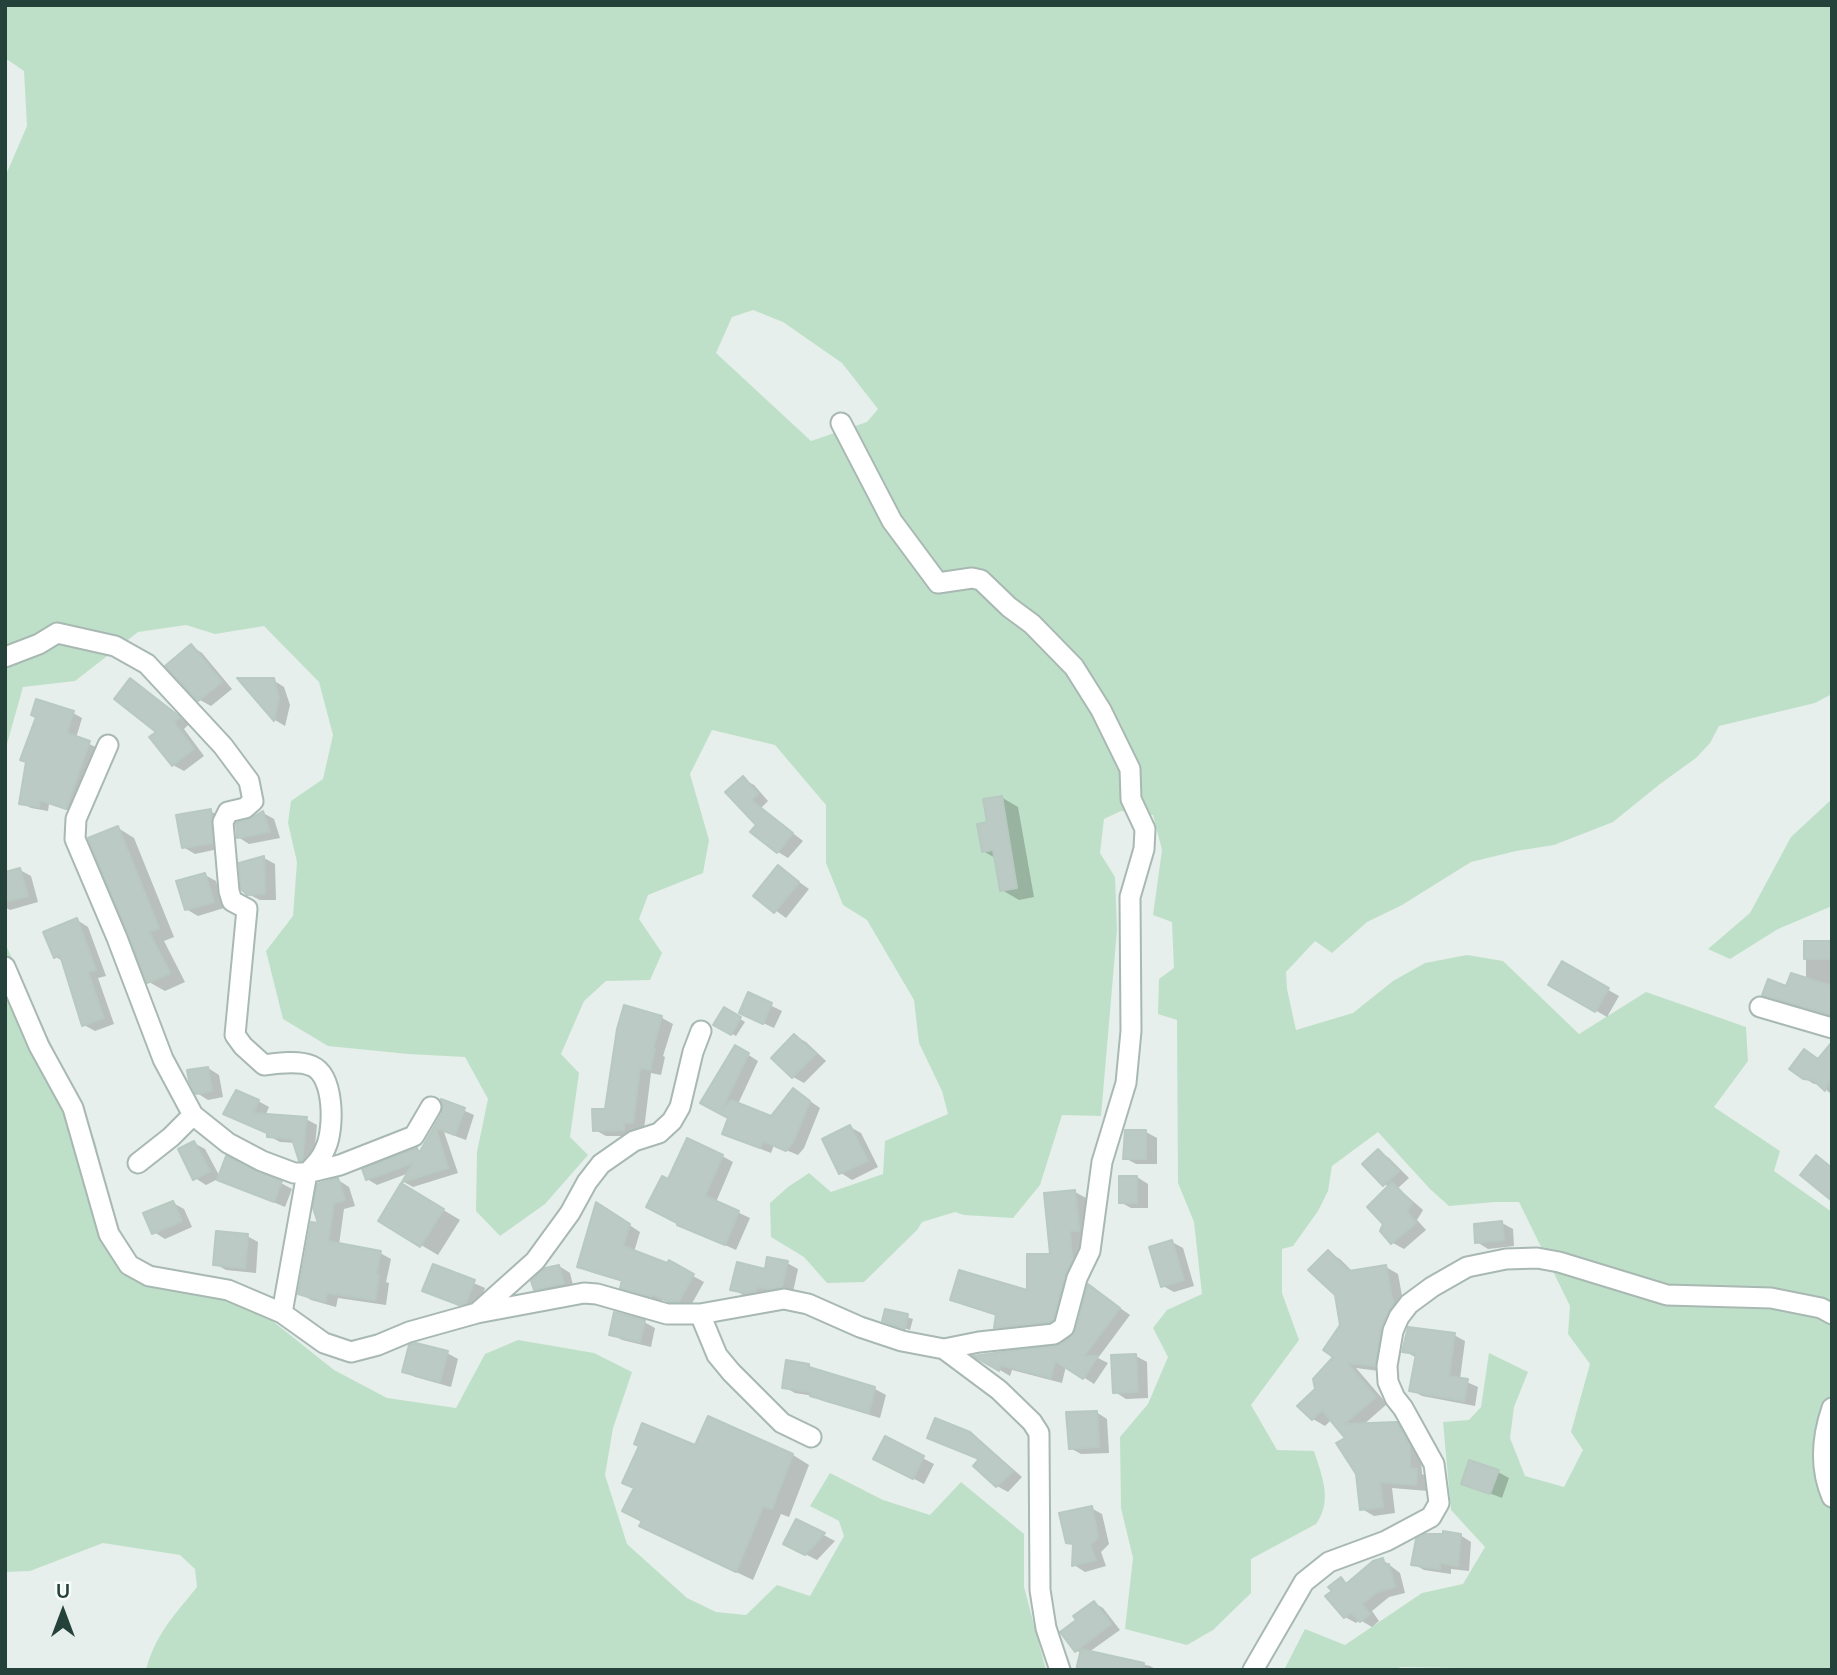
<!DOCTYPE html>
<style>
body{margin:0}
#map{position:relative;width:1837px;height:1675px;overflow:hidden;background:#e6efeb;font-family:Lato,sans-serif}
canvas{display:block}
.frame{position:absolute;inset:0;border:7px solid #24423a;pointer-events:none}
.north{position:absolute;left:28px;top:1577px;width:70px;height:70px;-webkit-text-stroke:5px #f7fbf9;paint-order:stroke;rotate:0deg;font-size:19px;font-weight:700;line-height:28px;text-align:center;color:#24423a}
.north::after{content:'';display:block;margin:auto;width:24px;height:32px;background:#24423a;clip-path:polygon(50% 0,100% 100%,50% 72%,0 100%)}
</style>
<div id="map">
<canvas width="1837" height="1675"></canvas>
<div class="frame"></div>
<div class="north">U</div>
</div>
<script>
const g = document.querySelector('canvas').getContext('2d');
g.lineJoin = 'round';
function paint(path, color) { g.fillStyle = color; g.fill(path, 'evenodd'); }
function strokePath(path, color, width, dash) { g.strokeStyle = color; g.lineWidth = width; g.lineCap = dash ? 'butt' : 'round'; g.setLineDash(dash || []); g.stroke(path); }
paint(new Path2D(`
 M 5,5 L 1832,5 L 1832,694 L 1815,703 L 1719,726 L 1710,743 L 1696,758 L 1660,784 L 1613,822 L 1554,845 L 1516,851 L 1471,862 L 1402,905 L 1367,922 L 1332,953 L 1315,941 L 1286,972 L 1287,989 L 1296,1030 L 1353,1013 L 1393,981 L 1425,963 L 1467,955 L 1503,961 L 1579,1034 L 1646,992 L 1746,1027 L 1748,1061 L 1714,1107 L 1780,1151 L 1774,1171 L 1832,1212 L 1832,1670 L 1463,1670 L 1459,1668 L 1400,1667 L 1396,1670 L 1284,1670 L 1305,1629 L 1345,1645 L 1422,1593 L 1463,1584 L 1485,1547 L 1451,1510 L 1443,1422 L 1469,1420 L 1481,1407 L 1489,1353 L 1528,1372 L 1514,1407 L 1510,1438 L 1525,1476 L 1564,1487 L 1583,1450 L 1571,1432 L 1590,1364 L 1568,1334 L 1570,1306 L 1519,1202 L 1495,1202 L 1449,1206 L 1430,1189 L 1378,1132 L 1332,1166 L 1328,1191 L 1318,1211 L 1293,1246 L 1282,1249 L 1282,1293 L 1299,1340 L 1251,1405 L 1277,1450 L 1314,1451 C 1322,1476 1333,1501 1316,1524 L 1251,1559 L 1251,1593 L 1213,1630 L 1187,1645 L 1125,1629 L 1133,1558 L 1121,1508 L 1120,1437 L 1148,1404 L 1168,1357 L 1153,1328 L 1167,1310 L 1202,1294 L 1194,1222 L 1178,1183 L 1177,1020 L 1158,1014 L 1159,979 L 1174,968 L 1172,922 L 1153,915 L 1162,850 L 1153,815 L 1121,811 L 1104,819 L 1100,853 L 1115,877 L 1117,930 L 1101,1116 L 1062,1115 L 1040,1185 L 1013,1218 L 964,1215 L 955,1212 L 922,1222 L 917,1230 L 864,1282 L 827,1283 L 804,1257 L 771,1237 L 770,1203 L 788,1187 L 809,1173 L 831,1192 L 883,1174 L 885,1141 L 948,1114 L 942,1091 L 919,1043 L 914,1000 L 867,920 L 843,905 L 826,863 L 826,805 L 775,745 L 712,730 L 690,774 L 709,840 L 703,873 L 648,895 L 639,919 L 662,953 L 650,980 L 606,981 L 584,1001 L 561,1054 L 579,1073 L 570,1137 L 588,1155 L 545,1204 L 500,1236 L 476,1211 L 477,1152 L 488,1099 L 465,1057 L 408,1054 L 328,1046 L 283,1019 L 266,951 L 293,916 L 297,862 L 288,823 L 291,801 L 323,779 L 333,735 L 319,682 L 264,626 L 215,634 L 186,625 L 138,632 L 75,681 L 23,687 L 5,751 L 5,177 L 27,126 L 24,71 L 5,58 ZM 753,310 L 783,322 L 842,363 L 878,409 L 867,422 L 811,441 L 716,353 L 732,317 Z
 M 1832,799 L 1832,906 L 1778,929 L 1730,959 L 1708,949 L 1750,913 L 1791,837 Z
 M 5,943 L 95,1141 L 109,1203 L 114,1258 L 133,1280 L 218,1295 L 260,1311 L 334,1370 L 387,1398 L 456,1408 L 485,1354 L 518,1340 L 594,1353 L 632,1372 L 613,1428 L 605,1475 L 627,1544 L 687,1598 L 716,1612 L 746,1615 L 777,1585 L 810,1596 L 844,1536 L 839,1521 L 810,1506 L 830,1473 L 883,1500 L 930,1515 L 961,1482 L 1024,1534 L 1024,1587 L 1046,1670 L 146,1670 C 156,1633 174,1616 197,1587 L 195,1569 L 180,1555 L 103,1543 L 30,1571 L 5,1572 Z`), '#bfe0c8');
paint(new Path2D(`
 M 191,646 L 202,653 L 232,689 L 211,706 L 200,700 L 168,666 Z
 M 241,679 L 273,680 L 284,687 L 290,705 L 285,726 L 275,720 Z
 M 131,680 L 189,724 L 184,729 L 204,756 L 184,771 L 173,765 L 159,732 Z
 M 73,713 L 82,718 L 76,738 L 98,748 L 76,813 L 49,804 L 48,811 L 31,808 L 21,803 Z
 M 743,779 L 754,785 L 768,801 L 761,808 L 803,841 L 788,858 L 778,852 L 758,825 Z
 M 1001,797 L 1018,807 L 1034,897 L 1019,900 L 1002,890 L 997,859 L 983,851 L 989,824 Z
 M 210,811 L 221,817 L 223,848 L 195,854 L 183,847 Z
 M 263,813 L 274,819 L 280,838 L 249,844 L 238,837 L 249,821 Z
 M 118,828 L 134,838 L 174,937 L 164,941 L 185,982 L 165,991 L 149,982 Z
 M 264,858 L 275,864 L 276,900 L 260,900 L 244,892 Z
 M 778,867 L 809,889 L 786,918 L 756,896 Z
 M 20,870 L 31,876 L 38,902 L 10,910 L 5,907 L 5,874 Z
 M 205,875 L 216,881 L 224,908 L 198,916 L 186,909 Z
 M 77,920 L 88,927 L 106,976 L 98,978 L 114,1024 L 95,1031 L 84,1025 L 64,962 L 56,957 Z
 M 1806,943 L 1832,943 L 1832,1017 L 1775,1000 L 1764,994 L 1806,981 Z
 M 1562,964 L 1619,996 L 1607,1017 L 1550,984 Z
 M 749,995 L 782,1011 L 774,1028 L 752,1018 Z
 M 625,1007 L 662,1018 L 673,1024 L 663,1056 L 665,1057 L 661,1075 L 651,1073 L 644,1129 L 634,1129 L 635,1136 L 606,1136 L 595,1130 L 607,1110 Z
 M 725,1009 L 745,1022 L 736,1036 L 716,1025 Z
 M 795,1036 L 806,1042 L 826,1061 L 804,1083 L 793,1077 Z
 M 736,1047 L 758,1061 L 738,1104 L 772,1118 L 794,1090 L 820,1108 L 804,1148 L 798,1155 L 774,1145 L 771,1153 L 735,1139 L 724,1133 L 730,1118 L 703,1102 Z
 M 1832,1053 L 1832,1095 L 1820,1084 L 1814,1084 L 1804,1078 Z
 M 208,1068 L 219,1075 L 223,1097 L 208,1100 L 197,1093 Z
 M 258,1101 L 269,1107 L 265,1116 L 306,1119 L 317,1125 L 313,1166 L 300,1160 L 296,1143 L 280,1142 L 269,1136 L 269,1133 L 236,1119 Z
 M 443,1101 L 474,1115 L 466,1140 L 444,1132 L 458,1173 L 413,1187 L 404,1182 L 409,1173 L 377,1185 L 367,1179 L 417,1150 L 422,1152 L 444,1113 Z
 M 850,1127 L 861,1133 L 878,1167 L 852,1180 L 841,1173 L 824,1140 Z
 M 1146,1132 L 1157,1138 L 1157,1164 L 1136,1164 L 1125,1158 Z
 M 194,1143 L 205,1149 L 220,1177 L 281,1183 L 292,1189 L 285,1207 L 218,1179 L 206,1185 L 195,1178 Z
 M 1378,1151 L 1389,1158 L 1409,1178 L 1398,1188 L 1423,1210 L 1417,1220 L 1426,1230 L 1404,1249 L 1393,1243 L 1385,1223 L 1389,1187 L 1384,1184 Z
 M 722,1156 L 733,1162 L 716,1202 L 750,1218 L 736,1250 L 679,1224 L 668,1182 Z
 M 1137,1177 L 1148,1184 L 1148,1208 L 1131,1208 L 1120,1202 Z
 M 338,1180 L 349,1187 L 355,1206 L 344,1209 L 339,1245 L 380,1253 L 391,1259 L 386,1282 L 389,1283 L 386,1305 L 338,1298 L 336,1307 L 311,1300 L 300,1293 L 320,1225 Z
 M 402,1185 L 460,1220 L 438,1255 L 380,1221 Z
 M 1075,1192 L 1086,1198 L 1090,1236 L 1081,1237 L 1082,1267 L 1064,1326 L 1007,1333 L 996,1327 L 997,1316 L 963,1305 L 952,1299 L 1028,1293 L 1052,1256 Z
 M 173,1203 L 184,1209 L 192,1227 L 165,1239 L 154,1232 Z
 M 608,1211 L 640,1232 L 634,1252 L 668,1266 L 669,1263 L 704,1282 L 690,1307 L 681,1307 L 663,1299 L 662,1302 L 633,1293 L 622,1287 L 623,1282 L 590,1272 L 579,1266 Z
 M 1502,1223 L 1513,1229 L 1514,1246 L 1488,1249 L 1477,1242 Z
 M 247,1236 L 258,1242 L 256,1273 L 226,1270 L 215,1264 Z
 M 1172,1242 L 1183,1248 L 1194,1286 L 1174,1292 L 1163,1286 Z
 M 1328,1252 L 1340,1259 L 1353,1272 L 1386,1267 L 1398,1274 L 1405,1312 L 1387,1372 L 1356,1368 L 1387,1404 L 1363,1425 L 1396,1424 L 1409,1431 L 1421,1454 L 1422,1474 L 1429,1477 L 1428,1491 L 1392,1488 L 1395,1513 L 1374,1516 L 1362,1509 L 1358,1473 L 1348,1438 L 1332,1419 L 1325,1426 L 1313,1419 L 1300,1406 L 1317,1389 L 1336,1357 L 1342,1325 Z
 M 787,1263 L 798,1269 L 793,1292 L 781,1295 L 768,1292 L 767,1297 L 758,1299 L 743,1295 L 732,1289 Z
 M 434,1266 L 485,1288 L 477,1309 L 472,1310 L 424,1290 Z
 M 559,1266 L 570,1273 L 574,1289 L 546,1295 L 535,1289 Z
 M 1099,1293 L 1130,1315 L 1098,1358 L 1108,1363 L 1094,1384 L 1066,1366 L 1062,1383 L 1012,1370 L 1010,1376 L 978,1357 L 1062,1346 L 1077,1331 Z
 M 886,1311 L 913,1319 L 910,1330 L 889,1323 Z
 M 644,1322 L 655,1328 L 651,1347 L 622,1340 L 611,1334 Z
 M 1454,1335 L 1465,1341 L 1460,1379 L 1478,1387 L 1475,1406 L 1422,1396 L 1411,1390 L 1417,1358 L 1404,1351 Z
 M 447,1353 L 458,1359 L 451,1387 L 415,1377 L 404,1371 Z
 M 1136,1356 L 1147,1362 L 1148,1398 L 1126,1399 L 1115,1392 Z
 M 809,1366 L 820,1372 L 875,1389 L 886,1395 L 880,1418 L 823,1401 L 814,1396 L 795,1393 L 784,1387 Z
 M 1096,1412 L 1107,1419 L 1109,1453 L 1081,1454 L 1070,1448 Z
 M 709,1418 L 793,1455 L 809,1465 L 789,1517 L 781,1514 L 753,1580 L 658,1535 L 643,1521 L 635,1489 L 641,1446 L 696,1448 Z
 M 969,1434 L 981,1441 L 1022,1477 L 1008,1492 L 997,1486 L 980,1460 L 929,1437 Z
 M 886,1439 L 934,1464 L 924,1484 L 887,1465 Z
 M 1498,1472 L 1509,1478 L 1502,1498 L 1463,1483 Z
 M 1091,1508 L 1102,1514 L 1109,1544 L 1101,1552 L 1106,1566 L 1085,1572 L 1074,1565 L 1074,1545 L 1068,1542 Z
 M 797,1521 L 835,1541 L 817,1560 L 797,1550 Z
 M 1460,1535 L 1471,1542 L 1469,1571 L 1451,1569 L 1451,1574 L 1424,1570 L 1413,1564 Z
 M 1383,1560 L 1400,1573 L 1405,1593 L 1389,1597 L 1372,1611 L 1379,1621 L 1372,1627 L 1360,1620 L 1356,1623 L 1345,1617 L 1334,1591 L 1341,1579 L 1348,1584 Z
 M 1094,1603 L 1103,1608 L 1120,1630 L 1089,1652 L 1150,1666 L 1157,1670 L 1078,1670 L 1082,1654 L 1076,1650 Z`), '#0003');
const building = new Path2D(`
 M 191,644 L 222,682 L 198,701 L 165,666 Z
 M 130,678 L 180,717 L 174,722 L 194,749 L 172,766 L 149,737 L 156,732 L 114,699 Z
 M 237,678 L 274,678 L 279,698 L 274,721 Z
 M 36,699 L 74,711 L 67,733 L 90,741 L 66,809 L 40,800 L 39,807 L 19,804 L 26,762 L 20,760 L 36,717 L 31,715 Z
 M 743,776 L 758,794 L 751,800 L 793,833 L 777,853 L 750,832 L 756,825 L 725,792 Z
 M 1002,796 L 1017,888 L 1000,891 L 993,850 L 982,852 L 977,824 L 987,822 L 983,799 Z
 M 211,809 L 213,843 L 182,848 L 176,815 Z
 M 263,811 L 270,832 L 237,838 L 236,823 L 248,820 Z
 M 118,826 L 159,928 L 149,932 L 170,973 L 147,983 L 88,838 Z
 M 264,856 L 265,894 L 247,895 L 241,889 L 239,863 Z
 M 778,865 L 799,882 L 774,913 L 753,896 Z
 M 20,868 L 28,896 L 5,902 L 5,872 Z
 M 205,873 L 214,902 L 185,910 L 176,881 Z
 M 77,918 L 96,970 L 88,972 L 104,1018 L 82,1026 L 60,955 L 54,958 L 43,932 Z
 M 1804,941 L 1832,941 L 1832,959 L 1804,959 Z
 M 1562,961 L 1609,988 L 1595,1012 L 1548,985 Z
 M 1791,973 L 1832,986 L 1832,1015 L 1762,995 L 1768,979 L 1786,986 Z
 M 748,992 L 772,1003 L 763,1024 L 739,1013 Z
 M 624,1005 L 662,1016 L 653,1048 L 655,1049 L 650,1070 L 640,1068 L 633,1123 L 624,1123 L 624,1130 L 593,1131 L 592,1109 L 605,1109 L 617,1029 Z
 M 724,1007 L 741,1017 L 731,1035 L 713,1025 Z
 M 794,1034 L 816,1054 L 792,1078 L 771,1058 Z
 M 1832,1042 L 1832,1073 L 1825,1091 L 1813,1080 L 1803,1079 L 1789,1069 L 1804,1049 L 1818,1059 Z
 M 735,1045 L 749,1053 L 722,1109 L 731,1100 L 771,1116 L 793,1088 L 810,1101 L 793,1142 L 786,1151 L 763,1141 L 760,1148 L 722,1134 L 728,1118 L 700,1103 Z
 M 208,1067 L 212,1091 L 196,1094 L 189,1081 L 187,1070 Z
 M 236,1090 L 259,1100 L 253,1113 L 307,1117 L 302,1161 L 299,1161 L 292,1139 L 267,1137 L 267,1133 L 223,1114 Z
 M 441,1099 L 465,1108 L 455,1135 L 436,1128 L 448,1168 L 402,1182 L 413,1163 L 366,1180 L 362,1169 L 417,1148 L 419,1153 L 442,1113 Z
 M 850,1125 L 868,1161 L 839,1174 L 822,1139 Z
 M 1125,1130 L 1146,1130 L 1146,1159 L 1123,1159 Z
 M 687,1138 L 723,1155 L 705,1196 L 739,1211 L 725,1245 L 677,1225 L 677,1223 L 646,1207 L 662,1176 L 668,1179 Z
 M 194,1141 L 210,1171 L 193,1180 L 178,1149 Z
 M 1378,1149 L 1399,1171 L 1383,1186 L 1362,1164 Z
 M 1816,1155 L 1832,1168 L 1832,1201 L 1800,1175 Z
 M 226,1156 L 282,1181 L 274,1202 L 217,1180 Z
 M 1119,1176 L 1137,1176 L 1137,1203 L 1119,1203 Z
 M 338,1178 L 345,1200 L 334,1203 L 328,1241 L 381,1251 L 376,1275 L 379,1275 L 375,1300 L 327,1293 L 325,1302 L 298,1294 L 311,1222 L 318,1223 L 313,1208 L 317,1184 Z
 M 1392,1182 L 1412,1203 L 1407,1212 L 1416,1223 L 1391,1244 L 1380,1231 L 1383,1224 L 1367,1207 Z
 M 401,1183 L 444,1209 L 420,1247 L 378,1221 Z
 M 1075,1190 L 1079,1231 L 1070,1231 L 1072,1261 L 1065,1275 L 1053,1320 L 1050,1322 L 994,1328 L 996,1314 L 950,1300 L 959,1270 L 1027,1290 L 1027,1254 L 1050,1254 L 1044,1193 Z
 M 173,1201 L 182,1221 L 152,1234 L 143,1213 Z
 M 596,1202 L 630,1224 L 623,1246 L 667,1263 L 669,1260 L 694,1274 L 679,1302 L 669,1302 L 652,1294 L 651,1297 L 620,1288 L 622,1280 L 577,1267 Z
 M 1502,1221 L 1504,1240 L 1475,1243 L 1474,1224 Z
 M 216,1231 L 248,1234 L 245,1268 L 213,1265 Z
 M 1172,1240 L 1184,1280 L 1161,1287 L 1149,1247 Z
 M 1328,1250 L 1349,1271 L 1386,1265 L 1393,1304 L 1382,1326 L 1375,1366 L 1347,1363 L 1376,1397 L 1344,1424 L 1397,1422 L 1410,1445 L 1410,1468 L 1417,1469 L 1416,1485 L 1380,1482 L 1383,1507 L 1360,1510 L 1356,1474 L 1336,1443 L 1345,1438 L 1322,1410 L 1312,1420 L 1297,1406 L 1315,1389 L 1313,1379 L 1333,1357 L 1323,1350 L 1340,1325 L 1335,1295 L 1308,1270 Z
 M 767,1257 L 788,1261 L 782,1287 L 769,1289 L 757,1287 L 756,1292 L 745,1293 L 730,1290 L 737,1262 L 765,1269 Z
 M 433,1264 L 475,1280 L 466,1303 L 459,1305 L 422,1291 Z
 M 559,1265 L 564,1283 L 534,1290 L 531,1281 L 545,1268 Z
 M 1088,1284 L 1120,1308 L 1084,1356 L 1098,1356 L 1083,1379 L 1055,1361 L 1051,1378 L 1000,1365 L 999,1371 L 973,1356 L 1061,1344 L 1076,1330 Z
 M 885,1309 L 908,1314 L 905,1329 L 882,1321 Z
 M 614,1312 L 645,1320 L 640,1342 L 609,1335 Z
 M 1408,1327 L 1455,1333 L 1449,1376 L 1468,1379 L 1464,1401 L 1409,1391 L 1416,1354 L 1402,1352 Z
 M 416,1343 L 448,1351 L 440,1382 L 402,1372 L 409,1345 Z
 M 1136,1354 L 1138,1392 L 1113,1393 L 1111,1355 Z
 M 786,1360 L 809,1364 L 809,1367 L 875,1387 L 869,1413 L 810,1396 L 811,1392 L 782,1388 Z
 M 1097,1411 L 1099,1447 L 1069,1449 L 1066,1412 Z
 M 708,1416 L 793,1454 L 772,1509 L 763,1506 L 736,1572 L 639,1526 L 642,1521 L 622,1511 L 634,1488 L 622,1483 L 639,1446 L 634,1444 L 642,1423 L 695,1445 Z
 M 935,1418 L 970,1432 L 1013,1471 L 1011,1473 L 996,1487 L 973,1466 L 979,1459 L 927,1438 Z
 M 885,1436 L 924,1456 L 913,1479 L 873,1459 Z
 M 1469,1460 L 1499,1470 L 1490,1494 L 1461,1484 Z
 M 1092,1506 L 1098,1538 L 1090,1545 L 1096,1560 L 1072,1566 L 1073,1544 L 1066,1543 L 1059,1513 Z
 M 796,1519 L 825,1533 L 805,1555 L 783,1544 Z
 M 1443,1531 L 1461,1534 L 1458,1566 L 1440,1563 L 1440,1569 L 1411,1565 L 1416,1539 L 1425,1534 L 1443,1534 Z
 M 1383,1558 L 1385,1565 L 1389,1564 L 1395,1587 L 1377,1592 L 1362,1604 L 1370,1614 L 1360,1622 L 1351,1613 L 1344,1618 L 1325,1596 L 1332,1591 L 1328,1587 L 1341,1577 L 1346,1584 L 1373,1561 Z
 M 1094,1601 L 1111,1624 L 1075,1652 L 1060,1632 L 1076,1620 L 1073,1616 Z
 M 1081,1649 L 1144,1663 L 1143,1670 L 1076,1670 Z`);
paint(building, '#bbcac4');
strokePath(building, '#b8c9c2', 2);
const street = new Path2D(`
 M 841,423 L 892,521 L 938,583 L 972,578 L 981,580 L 1009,607 L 1032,624 L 1074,667 L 1101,710 L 1130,769 L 1131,799 L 1145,829 L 1144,849 L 1130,897 L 1131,1031 L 1126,1083 L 1102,1162 L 1090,1251 L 1077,1278 L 1064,1327 L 1054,1334 L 979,1342 L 944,1349
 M 5,657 L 39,644 L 57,633 L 115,646 L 147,664 L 223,746 L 249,781 L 253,801 L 245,808 L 228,812 L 223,822 L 229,891 L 232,901 L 247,909 L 235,1035 L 243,1046 L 264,1065 C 278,1063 299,1060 312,1066 C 335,1076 334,1129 326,1147 C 322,1158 315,1165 307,1173 L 282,1313
 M 108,745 L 76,819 L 75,839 L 117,938 L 163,1059 L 193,1115
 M 5,967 L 39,1046 L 73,1108 L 109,1234 L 129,1265 L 149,1276 L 228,1290 L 282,1313 L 324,1343 L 351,1352 L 378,1345 L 409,1332 L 477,1313 L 584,1293 L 597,1294 L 667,1314 L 700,1314 L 784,1299 L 808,1304 L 860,1327 L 902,1341 L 944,1349 L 999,1390 L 1032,1422 L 1039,1433 L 1040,1590 L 1046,1628 L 1060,1670
 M 1760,1007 L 1832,1028
 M 138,1163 L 171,1137 L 193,1115 L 228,1143 L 262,1161 L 294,1173 L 307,1173 L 340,1165 L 414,1136 L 431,1107
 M 478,1312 L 535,1261 L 570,1213 L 587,1182 L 601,1164 L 634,1141 L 659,1133 L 672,1121 L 680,1107 L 693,1052 L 701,1031
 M 700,1314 L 717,1355 L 731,1372 L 782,1423 L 811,1437
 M 1832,1408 C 1822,1437 1819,1467 1832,1497
 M 1253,1670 L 1304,1582 L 1329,1562 L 1386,1541 L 1431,1517 L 1439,1503 L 1434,1464 L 1403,1408 L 1395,1398 L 1388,1382 L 1387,1366 L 1393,1331 L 1399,1317 L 1409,1304 L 1432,1287 L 1467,1267 L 1506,1259 L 1537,1258 L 1559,1262 L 1667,1295 L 1771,1298 L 1821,1308 L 1832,1314`);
strokePath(street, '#a8b8b2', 23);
strokePath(street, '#fff', 19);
</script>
